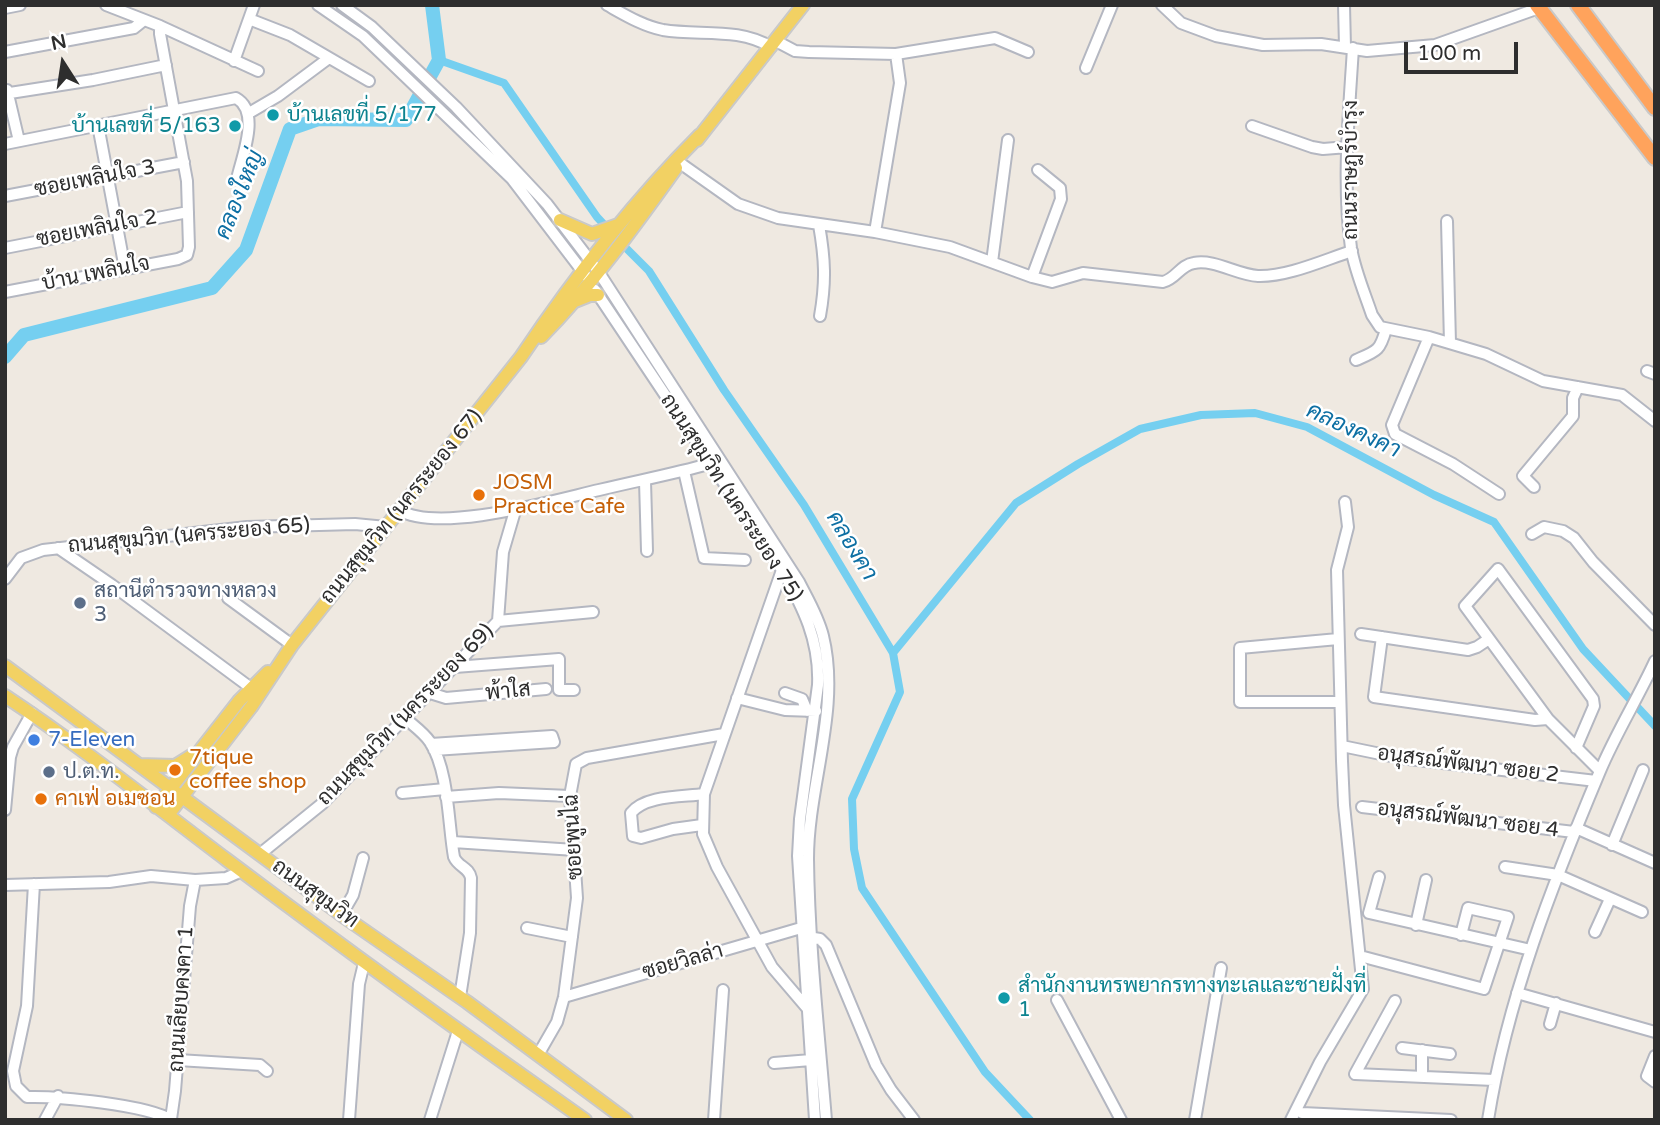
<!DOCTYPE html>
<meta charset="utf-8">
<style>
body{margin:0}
#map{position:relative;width:1660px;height:1125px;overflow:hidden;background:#efe9e1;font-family:"Varela Round",sans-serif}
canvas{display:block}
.frame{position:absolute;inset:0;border:7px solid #2e2e2e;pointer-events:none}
.north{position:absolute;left:28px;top:28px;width:70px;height:70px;-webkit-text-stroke:5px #fff;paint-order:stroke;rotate:348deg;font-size:19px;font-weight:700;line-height:28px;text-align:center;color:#2e2e2e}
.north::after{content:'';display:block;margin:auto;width:24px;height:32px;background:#2e2e2e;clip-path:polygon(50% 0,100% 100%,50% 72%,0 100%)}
.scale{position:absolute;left:1404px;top:42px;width:114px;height:32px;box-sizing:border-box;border:4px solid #2e2e2e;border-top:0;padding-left:9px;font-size:21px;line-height:24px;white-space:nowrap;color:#2e2e2e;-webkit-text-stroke:5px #fff;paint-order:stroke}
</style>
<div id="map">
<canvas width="1660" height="1125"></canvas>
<div class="frame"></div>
<div class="north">N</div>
<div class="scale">100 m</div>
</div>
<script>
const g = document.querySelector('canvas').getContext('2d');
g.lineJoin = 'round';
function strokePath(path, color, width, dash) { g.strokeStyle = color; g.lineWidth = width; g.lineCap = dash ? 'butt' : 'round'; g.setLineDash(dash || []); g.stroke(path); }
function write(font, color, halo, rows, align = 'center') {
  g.font = font + ' "Varela Round",Sarabun,sans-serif'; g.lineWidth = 5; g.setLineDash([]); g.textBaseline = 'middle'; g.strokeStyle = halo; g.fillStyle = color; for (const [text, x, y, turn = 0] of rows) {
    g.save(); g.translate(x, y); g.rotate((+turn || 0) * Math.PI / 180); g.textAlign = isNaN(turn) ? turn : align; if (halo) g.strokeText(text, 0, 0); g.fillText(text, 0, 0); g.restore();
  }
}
strokePath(new Path2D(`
 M 439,60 L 504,83 L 597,217 L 609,230
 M 620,242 L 649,271 L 724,390 L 804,505 L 893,653 L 900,692 L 852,799 L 854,849 L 862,888 L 985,1072 L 1030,1120
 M 893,653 L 1016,503 L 1078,464 L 1140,429 L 1201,415 L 1255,413 L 1307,427 L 1434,495 L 1494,522 L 1583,649 L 1655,726`), '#75cff0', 8);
strokePath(new Path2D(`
 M 5,357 L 24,335 L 212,288 L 246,250 L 290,129 L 319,119 L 406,120 L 439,60 L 432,5`), '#75cff0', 14);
const minor = new Path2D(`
 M 106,5 L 160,26 L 258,71
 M 318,5 L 363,36 L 512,179 L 586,276
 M 342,5 L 372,27 L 456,107 L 547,204 L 598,271 L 799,582 C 808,600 818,616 823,636 C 841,709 808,785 808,859 C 809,946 819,1033 826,1120
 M 607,5 C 625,15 643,26 663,30 C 699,36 739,27 771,47
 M 1162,5 L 1181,23 L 1216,36 L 1263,45 L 1321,44 L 1367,51 L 1435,45 L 1539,8
 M 1344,5 L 1345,47
 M 5,8 L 20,5
 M 249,19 L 290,35 L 369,81
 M 776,41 L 795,51 L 809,52 L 896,54 L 995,38 L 1028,52
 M 1353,48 C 1349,114 1342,182 1351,248 C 1355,271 1365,294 1372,315 L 1380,327 L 1429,337 L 1486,354 L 1543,381 L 1622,395 L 1655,421
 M 5,52 L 134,28 L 144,20
 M 234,61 L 254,5
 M 1086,68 L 1112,5
 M 7,90 L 19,141
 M 10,93 L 93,80 L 166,65
 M 249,113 L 278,96 L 329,58
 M 98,125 L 125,269
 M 1252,126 L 1312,147 L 1323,149 L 1348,147
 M 5,144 L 236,98 C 261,112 242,156 237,179
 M 680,163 L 738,204 L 778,218 L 875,232 L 950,247 L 1032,277 L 1052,282 L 1083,273 L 1163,282 C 1176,279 1180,265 1194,263 C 1215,259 1237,275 1258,276 C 1287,277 1324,260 1352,251
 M 5,196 L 184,162
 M 1447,221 L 1450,343
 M 819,225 C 825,259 826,282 820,316
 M 875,232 L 900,83 L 896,54
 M 5,248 L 188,212
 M 992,262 L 1008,140
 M 1032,277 L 1061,199 L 1060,188 L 1038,170
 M 595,290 L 782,570 C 803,607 820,641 818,685 L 800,819 L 798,856 L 815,1120
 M 5,292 L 178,259 L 187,255 L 189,247 L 187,181 L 160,34 L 160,26
 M 1429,337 L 1392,425 L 1395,434 L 1453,464 L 1499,494
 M 1356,360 C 1377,351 1380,351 1386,329
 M 1647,371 L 1655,374
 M 684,471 L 704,558 L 745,560
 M 645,481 L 647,551
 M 1534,487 L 1523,476 L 1573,416 L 1573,398 L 1578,387
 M 399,510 C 439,534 555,500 599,490 C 636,481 673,474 709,464
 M 1532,534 L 1544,527 L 1563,531 L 1574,538 L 1593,562 L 1655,625
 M 58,548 L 112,585 L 251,688
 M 782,570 L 704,794 L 703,834 L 717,867 L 772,967 L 807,1008
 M 5,579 L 21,558 L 43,550 L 247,527 L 355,524 L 386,527
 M 228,598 L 292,645
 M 498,621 L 593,612
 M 1361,634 L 1468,650 L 1477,647 L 1489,639
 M 1382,637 L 1374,697 L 1535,720 L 1548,719
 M 1338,639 L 1240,648 L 1240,702 L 1340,702
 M 455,667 L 559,659 L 559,690 L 574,690
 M 430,693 L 446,698 L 546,689
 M 785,693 L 802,699 L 807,711
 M 737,698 L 785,710 L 816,711
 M 406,719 C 414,726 424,733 430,742 C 449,771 448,824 454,857 C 458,867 469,867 471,878 L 470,933 L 460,997
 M 431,744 L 552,736 L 554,742 L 434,750
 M 1342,746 L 1400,758 L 1596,781
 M 1576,748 L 1594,706 L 1593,699 L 1498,569 L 1465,606 L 1548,719 L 1600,771
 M 402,793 L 445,789
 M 446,797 L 499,793 L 570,796
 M 1362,807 L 1574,832
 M 5,810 L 10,757 L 13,747 L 32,713
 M 702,825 L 673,829 L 641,838 L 633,836 L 631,813 C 645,795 682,797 704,794
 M 1576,828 L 1655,863
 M 453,842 L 575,850
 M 1612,845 L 1643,770
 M 260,854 L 323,803 L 498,621 L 503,552 L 515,511
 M 1505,867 L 1558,875 L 1642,912
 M 1379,877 L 1369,913 L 1531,950
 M 34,884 L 27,1006 L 13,1071 L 16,1086 L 27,1097 C 57,1096 148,1105 171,1120
 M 5,885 L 109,882 L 151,876 L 195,880 L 226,878 L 242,871
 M 342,914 L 353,895 L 363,858
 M 1416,925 L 1426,880
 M 527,928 L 572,937
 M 1595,932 L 1610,899
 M 808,937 L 820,939 L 826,945 L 876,1065 L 891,1090 L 914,1120
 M 1360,956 L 1484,989 L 1508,917 L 1468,908 L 1461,935
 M 1517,993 L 1655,1032
 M 564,997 L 801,928
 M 1057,1000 L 1121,1120
 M 1395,1001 L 1355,1074 L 1494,1080
 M 1550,1024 L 1556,1003
 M 1402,1048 L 1450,1054
 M 538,1055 L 557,1022 L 564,997 L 577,898 L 570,796 L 576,764 L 587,758 L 724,734
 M 1655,1056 L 1647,1076 L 1655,1082
 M 178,1060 L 260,1065 L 267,1071
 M 774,1063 L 811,1060
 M 1422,1076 L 1422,1050
 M 1302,1113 L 1451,1120
 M 171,1119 L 175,1091 L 190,906 L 195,880
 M 45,1120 L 58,1096
 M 349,1120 L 359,984 L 364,963
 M 430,1120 L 458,1031
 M 714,1120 L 723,990
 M 1195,1120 L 1221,968
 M 1291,1120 L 1320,1062 L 1363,989 L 1344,805 L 1342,761 L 1337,570 L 1348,527 L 1345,502
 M 1488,1120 C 1507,999 1553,883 1600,771 C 1616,733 1638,698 1655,661`);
const major = new Path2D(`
 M 697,140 L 803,5
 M 560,220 L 592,234 L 618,225
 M 575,301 L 590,295 L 598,295
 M 541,337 C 591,286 634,227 676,168
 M 5,666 L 346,918 L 467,1002 L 626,1120
 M 5,696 C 82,747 154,805 227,860 C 345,949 464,1035 585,1120
 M 139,765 L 175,766 L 191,756
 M 156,807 L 239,701 L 268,672
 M 168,815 L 251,707 L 292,645 L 521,357 C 574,278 633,202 700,135`);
const highway = new Path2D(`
 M 1537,5 L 1655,158
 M 1578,5 L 1655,108`);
strokePath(minor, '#b4b7c1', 14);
strokePath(major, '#c9c9c9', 16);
strokePath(highway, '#c9c9c9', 18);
strokePath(minor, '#fff', 10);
strokePath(major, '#f2d163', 12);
strokePath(highway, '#ffa35c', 14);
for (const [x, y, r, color] of [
 [273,115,7,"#0f9aa8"],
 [235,126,7,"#0f9aa8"],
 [479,495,7,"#e8710a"],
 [80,603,7,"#5c6f8a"],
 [34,740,7,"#3f7fe0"],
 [175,770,7,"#e8710a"],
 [49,772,7,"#5c6f8a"],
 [41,799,7,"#e8710a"],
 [1004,998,7,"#0f9aa8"]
]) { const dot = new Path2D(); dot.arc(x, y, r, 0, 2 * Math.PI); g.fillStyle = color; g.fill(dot); strokePath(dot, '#fff', 2.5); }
write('21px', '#0d838f', '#fff', [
 ["บ้านเลขที่ 5/177",287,115],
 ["บ้านเลขที่ 5/163",221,126,"right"],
 ["สำนักงานทรพยากรทางทะเลและชายฝั่งที่",1018,986],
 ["1",1018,1010]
], 'left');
write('21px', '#2e2e2e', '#fff', [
 ["ถนนราษฎร์บำรุง",1351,170,-90],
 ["ซอยเพลินใจ 3",95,179,-11],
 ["ซอยเพลินใจ 2",97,229,-11],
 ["บ้าน เพลินใจ",96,274,-11],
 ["ถนนสุขุมวิท (นครระยอง 75)",731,498,57],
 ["ถนนสุขุมวิท (นครระยอง 67)",402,507,-51],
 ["ถนนสุขุมวิท (นครระยอง 65)",189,536,-5],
 ["พ้าใส",508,692,-5],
 ["ถนนสุขุมวิท (นครระยอง 69)",406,715,-46],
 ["อนุสรณ์พัฒนา ซอย 2",1468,765,7],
 ["อนุสรณ์พัฒนา ซอย 4",1468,820,7],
 ["ซอยพูนไฉ่",574,837,-93],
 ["ถนนสุขุมวิท",315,894,36],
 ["ซอยวิลล่า",683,962,-16],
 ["ถนนเลียบคงคา 1",182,999,-86]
]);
write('21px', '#c56008', '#fff', [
 ["JOSM",493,483],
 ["Practice Cafe",493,507],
 ["7tique",189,758],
 ["coffee shop",189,782],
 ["คาเฟ่ อเมซอน",55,799]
], 'left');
write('21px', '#4e5e75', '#fff', [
 ["สถานีตำรวจทางหลวง",94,591],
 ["3",94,615],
 ["ป.ต.ท.",63,772]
], 'left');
write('21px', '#366cbe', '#fff', [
 ["7-Eleven",48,740]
], 'left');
write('italic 23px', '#0d6fa3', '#fff', [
 ["คลองใหญ่",240,195,-68],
 ["คลองคงคา",1353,431,25],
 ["คลองคา",851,546,59]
]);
</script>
